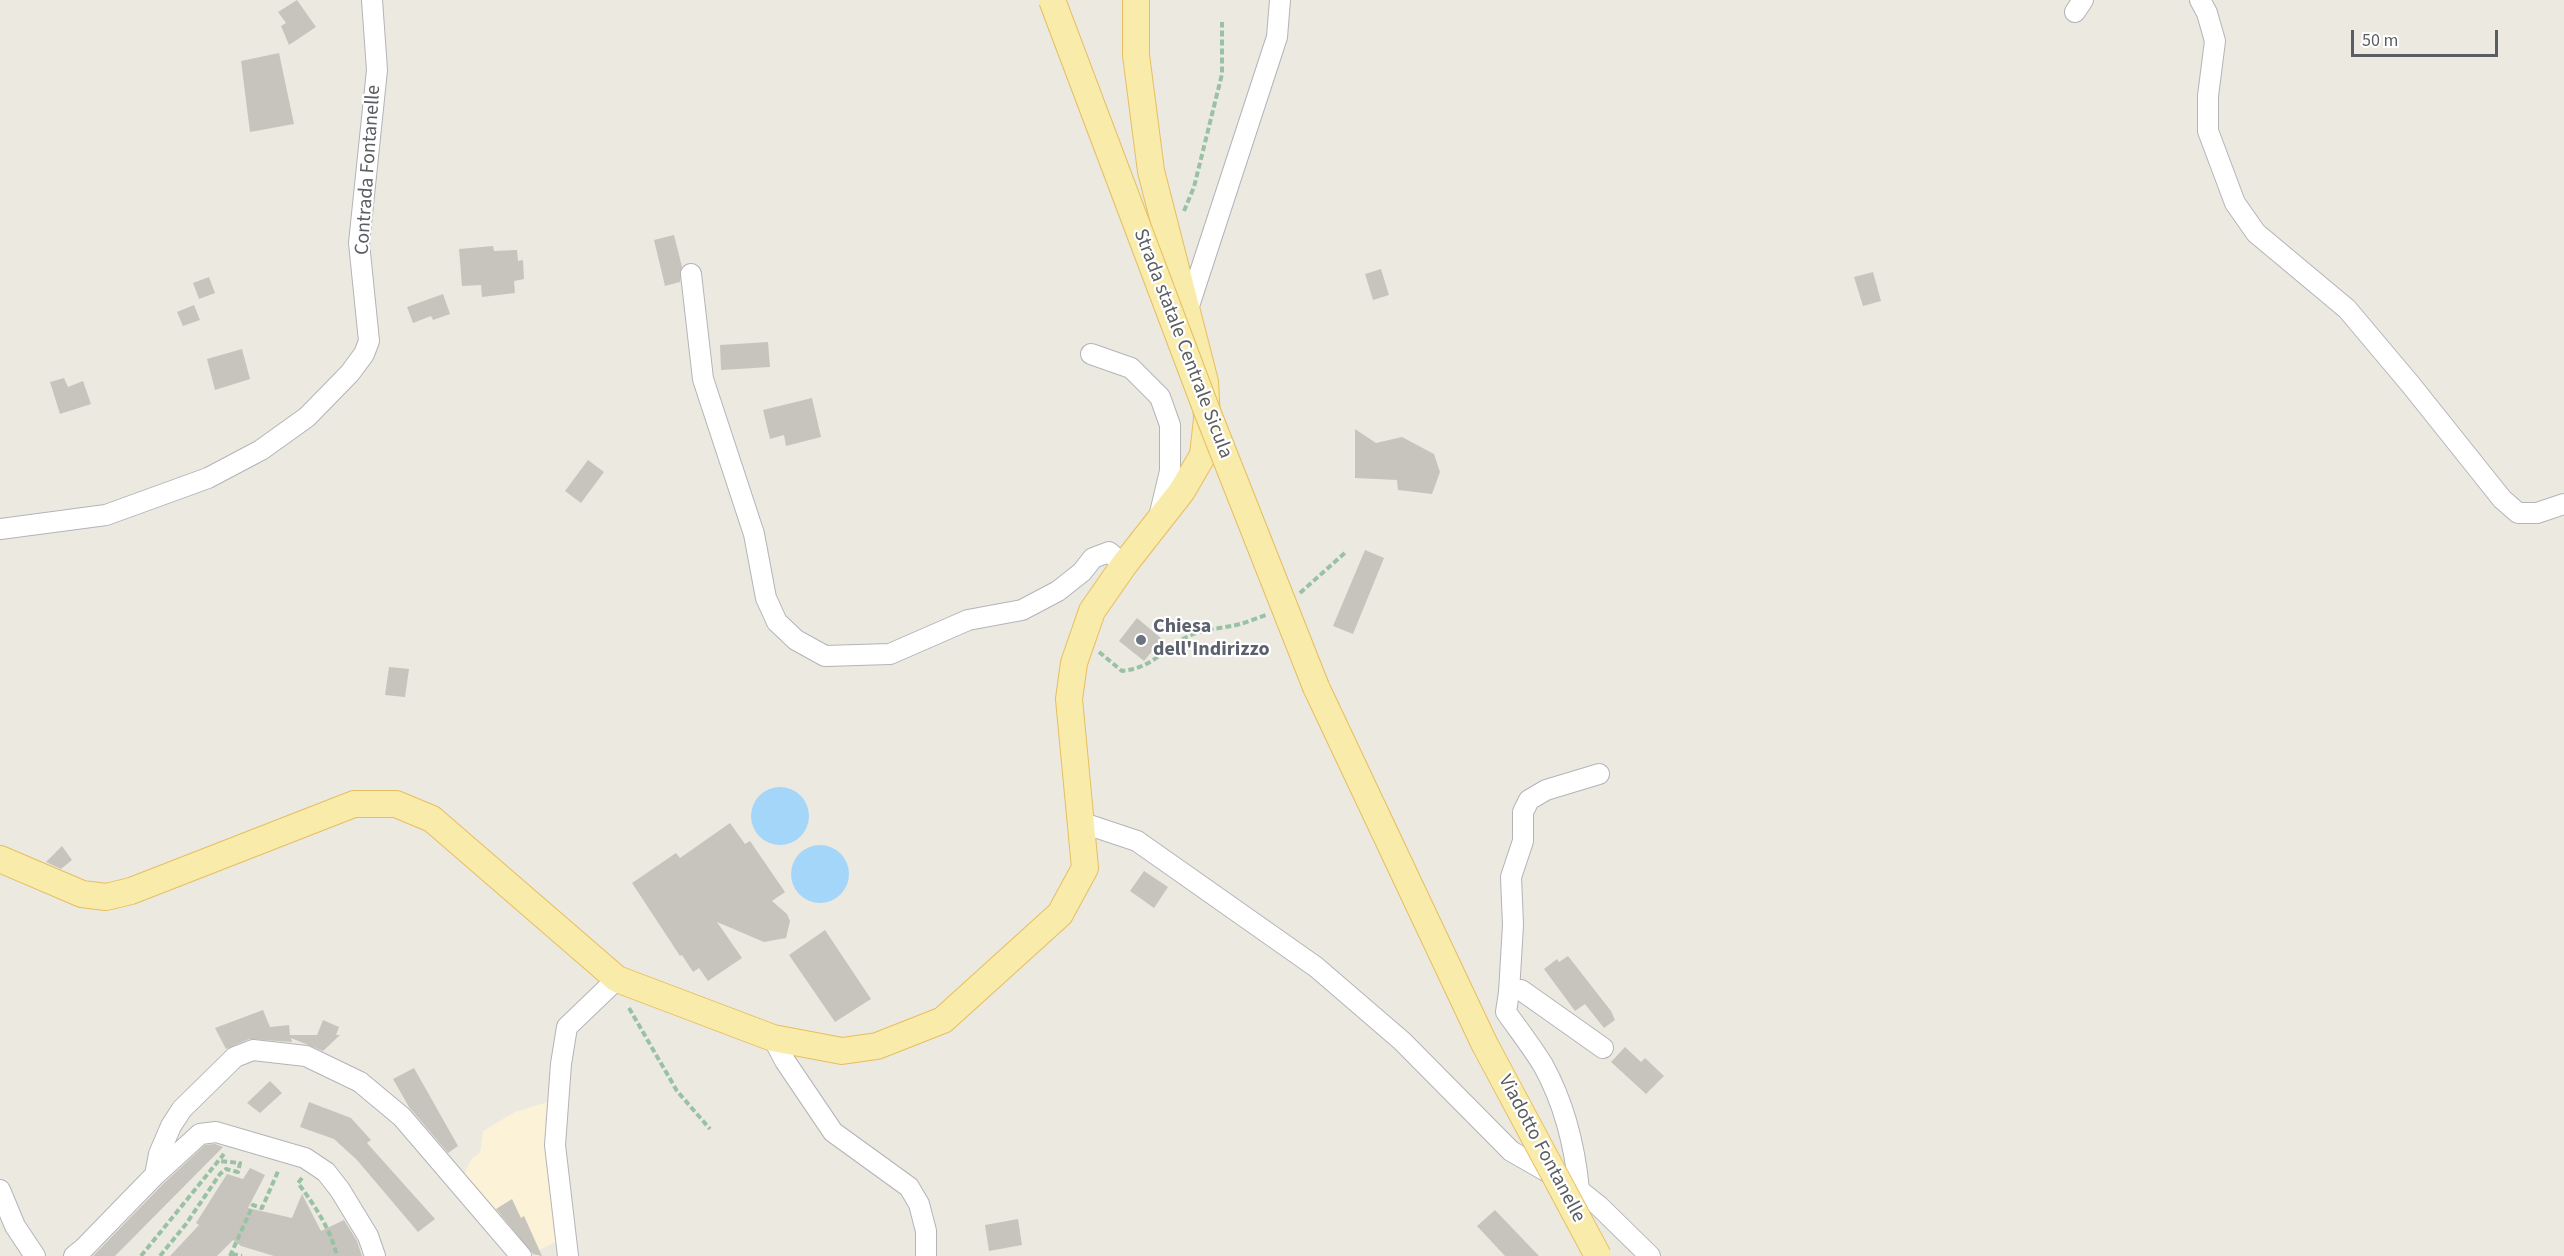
<!DOCTYPE html>
<style>
body{margin:0}
#map{position:relative;width:2564px;height:1256px;overflow:hidden;background:#ece9e1;font-family:"Source Sans 3",sans-serif}
canvas{display:block}
.scale{position:absolute;left:2351px;top:30px;width:147px;height:27px;box-sizing:border-box;border:3px solid #5a5d61;border-top:0;padding-left:8px;font-size:18px;line-height:21px;white-space:nowrap;color:#5a5d61;-webkit-text-stroke:4px #fff;paint-order:stroke}
</style>
<div id="map">
<canvas width="2564" height="1256"></canvas>
<div class="scale">50 m</div>
</div>
<script>
const g = document.querySelector('canvas').getContext('2d');
g.lineJoin = 'round';
function paint(path, color) { g.fillStyle = color; g.fill(path, 'evenodd'); }
function strokePath(path, color, width, dash) { g.strokeStyle = color; g.lineWidth = width; g.lineCap = dash ? 'butt' : 'round'; g.setLineDash(dash || []); g.stroke(path); }
function write(font, color, halo, rows, align = 'center') {
  g.font = font + ' "Source Sans 3",sans-serif'; g.lineWidth = 4.5; g.setLineDash([]); g.textBaseline = 'middle'; g.strokeStyle = halo; g.fillStyle = color; for (const [text, x, y, turn = 0] of rows) {
    g.save(); g.translate(x, y); g.rotate((+turn || 0) * Math.PI / 180); g.textAlign = isNaN(turn) ? turn : align; if (halo) g.strokeText(text, 0, 0); g.fillText(text, 0, 0); g.restore();
  }
}
paint(new Path2D(`
 M 548,1102 L 562,1239 L 533,1253 L 462,1178 L 472,1158 L 480,1153 L 483,1131 L 515,1112 Z`), '#fbf2d7');
paint(new Path2D(`
 M751 816a29 29 0 1 1 58 0a29 29 0 1 1-58 0Z
 M791 874a29 29 0 1 1 58 0a29 29 0 1 1-58 0Z`), '#a4d6f9');
paint(new Path2D(`
 M 297,0 L 316,27 L 289,45 L 281,26 L 286,23 L 278,12 Z
 M 279,53 L 294,124 L 250,132 L 241,61 Z
 M 674,235 L 682,267 L 680,282 L 665,286 L 654,240 Z
 M 493,246 L 494,251 L 517,250 L 518,261 L 523,260 L 524,279 L 514,281 L 515,293 L 482,297 L 481,285 L 462,286 L 459,249 Z
 M 1381,269 L 1389,295 L 1373,300 L 1365,274 Z
 M 1873,272 L 1881,301 L 1863,306 L 1854,277 Z
 M 209,277 L 215,293 L 199,299 L 193,283 Z
 M 443,294 L 450,314 L 433,320 L 431,316 L 413,323 L 407,307 Z
 M 194,305 L 200,320 L 183,326 L 177,312 Z
 M 768,342 L 770,367 L 721,370 L 720,345 Z
 M 242,349 L 250,379 L 215,390 L 207,359 Z
 M 64,378 L 68,387 L 83,381 L 91,404 L 60,414 L 50,382 Z
 M 812,398 L 821,437 L 786,446 L 784,435 L 770,439 L 763,410 Z
 M 1355,429 L 1376,443 L 1402,437 L 1434,454 L 1440,472 L 1432,494 L 1398,490 L 1397,480 L 1355,478 Z
 M 588,460 L 604,472 L 581,503 L 565,491 Z
 M 1365,550 L 1384,558 L 1353,634 L 1333,626 Z
 M 1137,618 L 1162,639 L 1144,661 L 1119,641 Z
 M 389,667 L 409,669 L 405,697 L 385,695 Z
 M 730,823 L 745,844 L 750,841 L 785,892 L 772,901 L 787,914 L 790,921 L 786,938 L 764,942 L 717,922 L 742,958 L 708,981 L 699,968 L 693,972 L 682,955 L 680,956 L 632,883 L 676,853 L 680,858 Z
 M 62,846 L 72,860 L 61,869 L 46,862 Z
 M 1144,871 L 1168,887 L 1154,908 L 1130,891 Z
 M 825,930 L 871,999 L 835,1022 L 789,955 Z
 M 1568,956 L 1611,1011 L 1615,1020 L 1604,1028 L 1585,1004 L 1575,1011 L 1544,969 L 1557,959 L 1559,962 Z
 M 263,1010 L 270,1027 L 289,1025 L 290,1035 L 317,1035 L 323,1020 L 339,1027 L 336,1035 L 340,1035 L 323,1051 L 291,1038 L 292,1042 L 249,1039 L 226,1049 L 215,1028 Z
 M 1625,1047 L 1641,1062 L 1645,1058 L 1664,1076 L 1646,1094 L 1611,1062 Z
 M 414,1068 L 458,1146 L 448,1153 L 409,1107 L 393,1079 Z
 M 270,1081 L 282,1093 L 260,1113 L 247,1103 Z
 M 309,1102 L 351,1118 L 371,1140 L 367,1143 L 435,1219 L 418,1232 L 357,1160 L 334,1139 L 300,1127 Z
 M 215,1144 L 223,1147 L 115,1256 L 93,1256 L 163,1184 L 205,1145 Z
 M 250,1168 L 265,1175 L 248,1208 L 292,1218 L 302,1194 L 321,1231 L 344,1220 L 357,1241 L 362,1256 L 274,1256 L 241,1246 L 233,1240 L 217,1256 L 170,1256 L 199,1225 L 196,1223 L 227,1174 L 243,1179 Z
 M 512,1199 L 521,1218 L 524,1216 L 542,1256 L 533,1254 L 496,1209 Z
 M 1495,1210 L 1539,1256 L 1505,1256 L 1477,1226 Z
 M 1018,1219 L 1022,1245 L 989,1251 L 985,1225 Z`), '#c7c4be');
const minor = new Path2D(`
 M 2200,0 L 2207,13 L 2215,41 L 2208,96 L 2208,131 L 2235,203 L 2256,233 L 2347,309 L 2411,385 L 2502,499 L 2518,513 L 2537,513 L 2564,504
 M 2075,12 L 2083,0
 M 691,274 L 703,379 L 754,534 L 766,598 L 777,622 L 796,640 L 825,656 L 890,654 L 968,620 L 1022,610 L 1058,591 L 1082,572 L 1093,558 L 1109,552 L 1124,565
 M 1187,312 L 1277,37 L 1280,0
 M 1091,354 L 1131,368 L 1160,397 L 1170,425 L 1170,471 L 1159,517
 M 0,529 L 106,515 L 208,478 L 261,450 L 307,417 L 350,373 L 364,354 L 369,341 L 359,243 L 377,70 L 372,0
 M 1080,822 L 1137,841 L 1316,967 L 1402,1041 L 1511,1151 L 1579,1190 L 1599,1206 L 1650,1256
 M 1509,992 L 1513,925 L 1511,877 L 1523,841 L 1523,812 L 1529,800 L 1546,790 L 1599,774
 M 773,1038 L 785,1061 L 833,1132 L 909,1187 L 919,1204 L 926,1231 L 926,1256
 M 155,1175 L 200,1134 L 216,1132 L 305,1158 L 326,1172 L 340,1190 L 368,1236 L 375,1256
 M 0,1190 L 15,1226 L 35,1256
 M 1579,1190 C 1575,1147 1564,1103 1543,1065 C 1532,1047 1518,1029 1506,1012 L 1509,992 L 1521,990 L 1603,1048
 M 74,1256 L 84,1248 L 155,1175 L 159,1154 L 171,1126 L 182,1109 L 235,1057 L 253,1050 L 306,1056 L 360,1082 L 402,1117 L 521,1256
 M 568,1256 L 555,1145 L 561,1064 L 567,1027 L 617,979`);
const major = new Path2D(`
 M 1316,687 L 1484,1043
 M 0,859 L 82,894 L 106,897 L 131,891 L 354,804 L 396,804 L 432,819 L 617,979 L 773,1038 L 842,1051 L 877,1046 L 943,1020 L 1060,914 L 1085,868 L 1069,699 L 1074,663 L 1092,611 L 1124,565 L 1182,491 L 1203,455 L 1207,419 L 1205,382 L 1151,171 L 1136,55 L 1136,0`);
strokePath(minor, '#b2b4b8', 22);
strokePath(major, '#e7be5f', 28);
strokePath(new Path2D(`
 M 1184,211 L 1194,187 L 1222,74 L 1222,22
 M 1300,593 L 1347,551
 M 1099,652 L 1122,671 C 1159,667 1166,642 1199,632 C 1212,628 1226,628 1240,624 C 1248,622 1257,618 1266,615
 M 629,1008 L 677,1091 L 710,1129
 M 302,1178 L 298,1183 C 315,1206 330,1228 337,1256
 M 232,1254 L 242,1256
 M 141,1256 L 224,1154
 M 160,1256 L 186,1224 L 220,1174 L 226,1169 L 238,1172 L 240,1163 L 219,1161
 M 230,1256 L 253,1205 L 262,1208 L 279,1169`), '#99c2a4', 4, [6, 3]);
strokePath(minor, '#fff', 20);
strokePath(major, '#f9eba9', 26);
const majorBridge = new Path2D(`
 M 1052,0 L 1207,411 L 1316,687
 M 1484,1043 L 1598,1256`);
strokePath(majorBridge, '#e7be5f', 28, []);
strokePath(majorBridge, '#f9eba9', 26);
for (const [x, y, r, color] of [
 [1141,640,6,"#6b7280"]
]) { const dot = new Path2D(); dot.arc(x, y, r, 0, 2 * Math.PI); g.fillStyle = color; g.fill(dot); strokePath(dot, '#fff', 2); }
write('20px', '#5a5d61', '#fff', [
 ["Contrada Fontanelle",369,170,-86],
 ["Strada statale Centrale Sicula",1182,344,69],
 ["Viadotto Fontanelle",1541,1149,62]
]);
write('bold 20px', '#5b616d', '#fff', [
 ["Chiesa",1153,628],
 ["dell'Indirizzo",1153,651]
], 'left');
</script>
